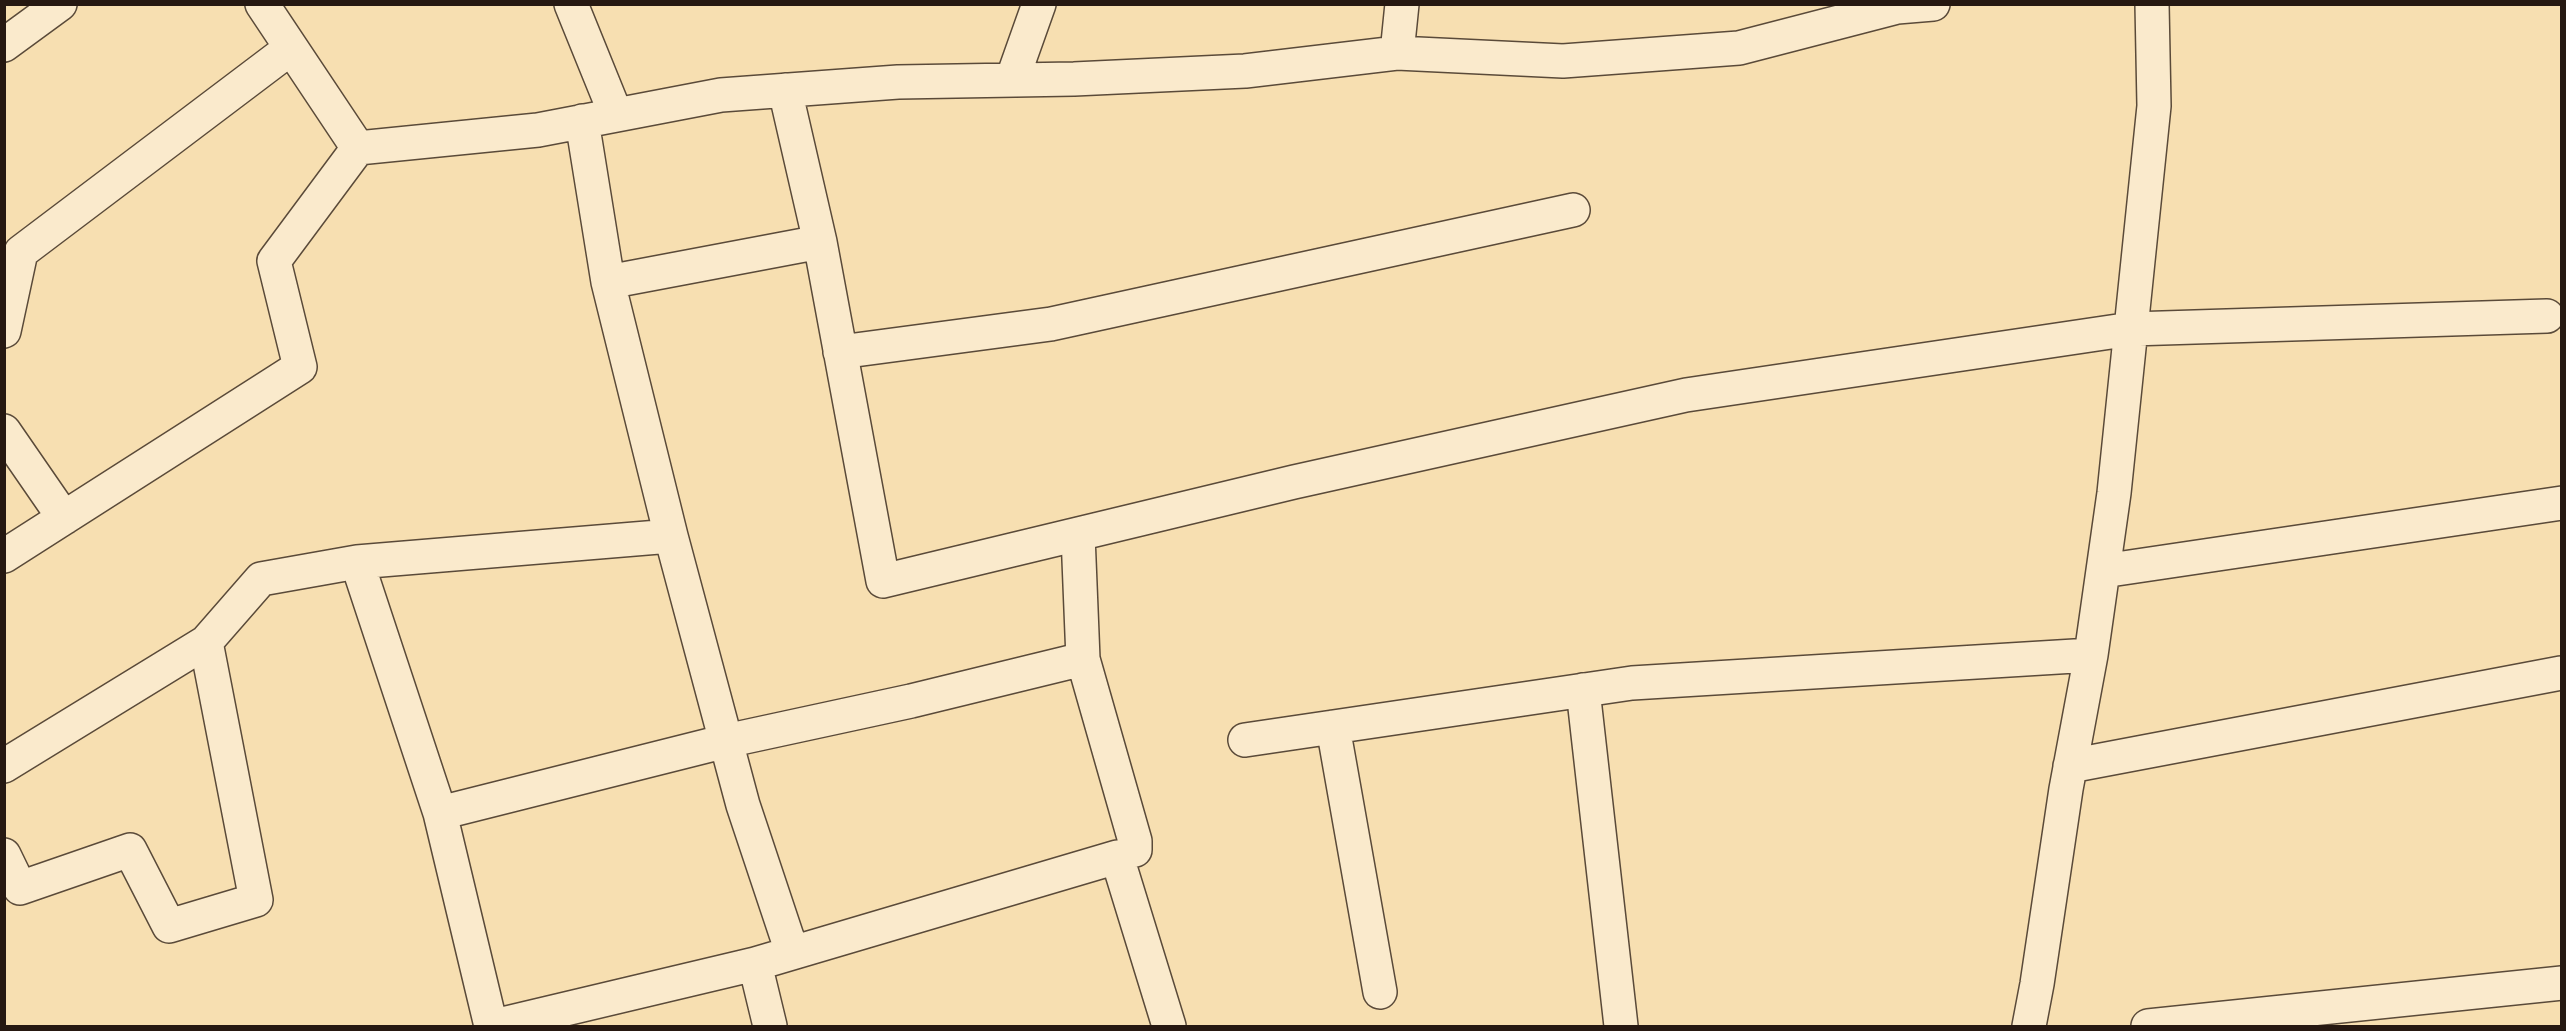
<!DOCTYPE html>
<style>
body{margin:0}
#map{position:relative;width:2566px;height:1031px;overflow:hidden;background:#f7dfb1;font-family:Vollkorn,serif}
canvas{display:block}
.frame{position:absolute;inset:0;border:6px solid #261811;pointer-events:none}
</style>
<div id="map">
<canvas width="2566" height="1031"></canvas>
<div class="frame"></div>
</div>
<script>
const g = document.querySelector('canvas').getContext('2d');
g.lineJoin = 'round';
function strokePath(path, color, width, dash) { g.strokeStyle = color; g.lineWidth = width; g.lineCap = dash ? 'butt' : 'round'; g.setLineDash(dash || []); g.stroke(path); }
const minor = new Path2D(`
 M 262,4 L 358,148 L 538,130 L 721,95 L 898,82 L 1074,79 L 1245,71 L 1397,53 L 1563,61 L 1739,48 L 1897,7 L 1933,4
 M 571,4 L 616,115
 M 4,45 L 60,4
 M 1397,53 L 1402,4
 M 1012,80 L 1039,4
 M 582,121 L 608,282 L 671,536 L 743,805 L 787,937 L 794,952
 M 820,242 L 883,581 L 1294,482 L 1686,395 L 2131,329 L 2547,316
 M 608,282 L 820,242 L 785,90
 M 4,331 L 21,252 L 291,48
 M 840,352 L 1051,324 L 1573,210
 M 4,431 L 64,518
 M 1078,535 L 1083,659 L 1135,841 L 1135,850
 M 4,556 L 300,367 L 274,261 L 358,148
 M 357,562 L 440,813 L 491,1026
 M 2103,571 L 2562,503
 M 206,642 L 261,579 L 357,562 L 671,536
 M 1583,690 L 1621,1026
 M 1333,727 L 1380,992
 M 1245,740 L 1632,683 L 2091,655
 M 4,766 L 206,642 L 256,900 L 169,926 L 130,850 L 20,888 L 4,855
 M 2070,766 L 2561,673
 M 440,813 L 726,741 L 911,701 L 1083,659
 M 755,964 L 1117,857 L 1169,1026
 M 494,1026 L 755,964 L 770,1026
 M 2029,1026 L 2037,984 L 2066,789 L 2091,655 L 2114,493 L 2154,106 L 2152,4
 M 2148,1026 L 2562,983`);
strokePath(minor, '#5a4a39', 36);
strokePath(minor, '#faeacc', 33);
</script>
